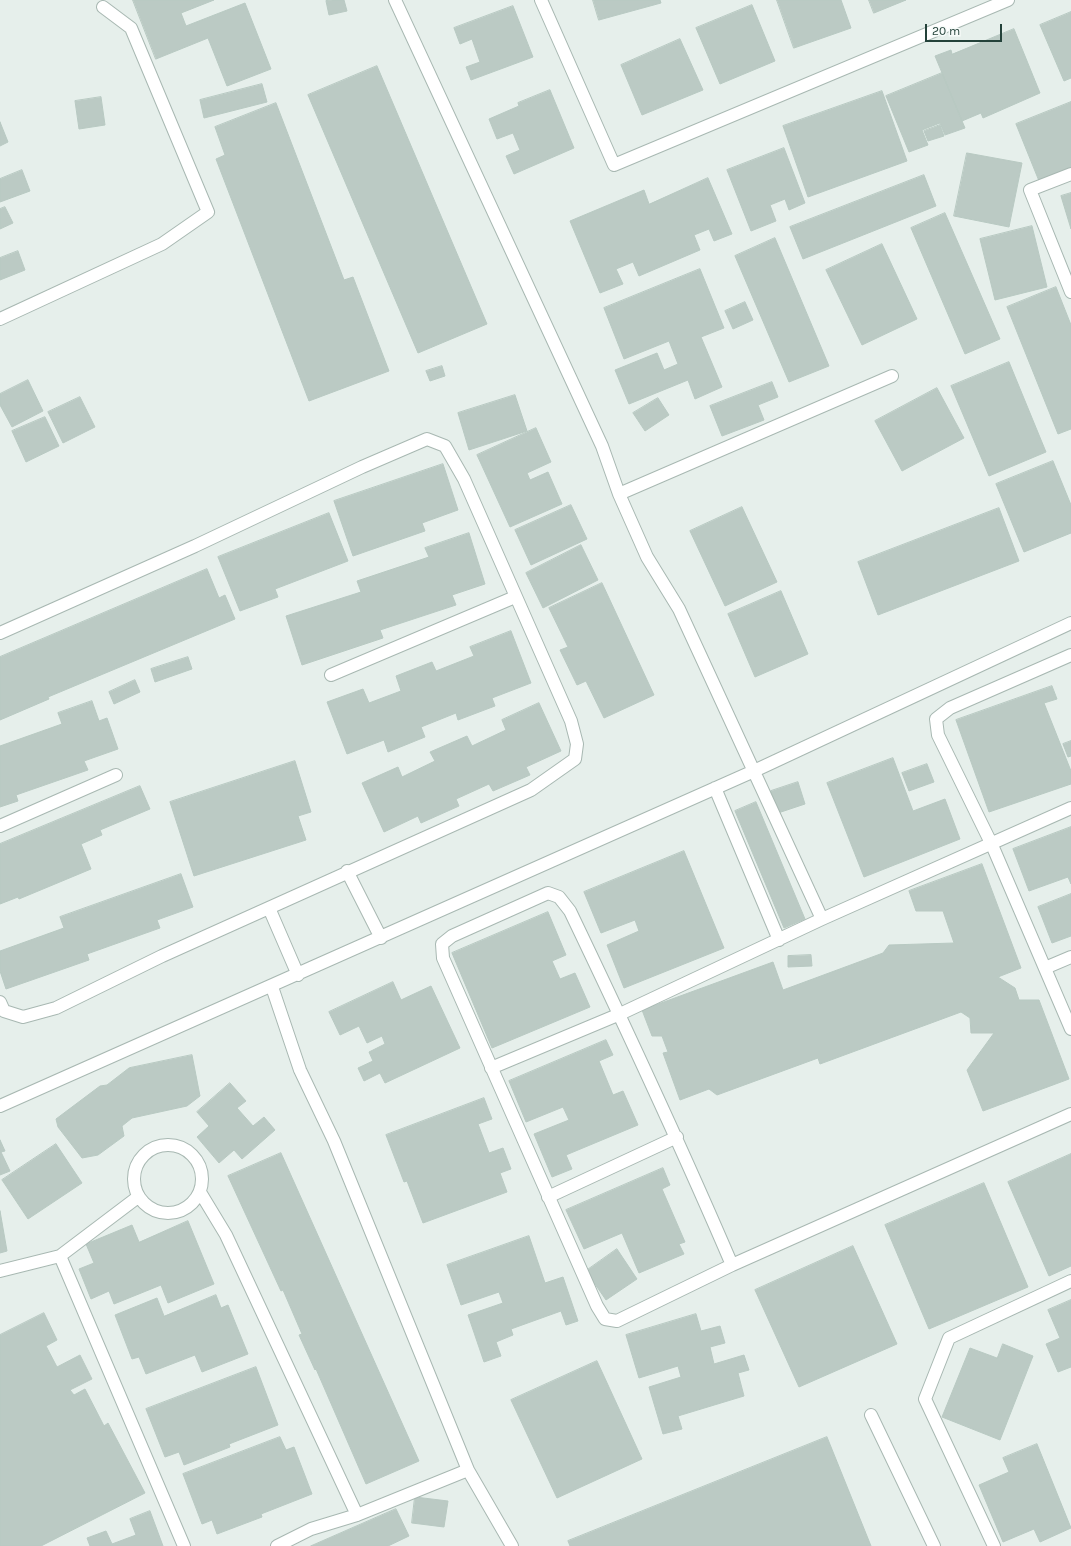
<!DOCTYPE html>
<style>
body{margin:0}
#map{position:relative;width:1071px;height:1546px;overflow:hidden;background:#e6efeb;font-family:Karla,sans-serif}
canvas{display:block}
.scale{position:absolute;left:925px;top:24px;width:77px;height:18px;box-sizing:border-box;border:2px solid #24423a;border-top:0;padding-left:5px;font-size:12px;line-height:14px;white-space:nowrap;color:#24423a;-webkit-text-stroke:3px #f7fbf9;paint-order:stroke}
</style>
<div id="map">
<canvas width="1071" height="1546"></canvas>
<div class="scale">20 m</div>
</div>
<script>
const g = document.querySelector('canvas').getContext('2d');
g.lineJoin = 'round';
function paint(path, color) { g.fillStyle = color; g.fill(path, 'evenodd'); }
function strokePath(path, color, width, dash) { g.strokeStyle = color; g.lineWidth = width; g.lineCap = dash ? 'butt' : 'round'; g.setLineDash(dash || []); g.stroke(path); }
const building = new Path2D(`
 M 133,0 L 214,0 L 181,13 L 186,26 L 245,3 L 271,69 L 227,86 L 208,38 L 156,59 Z
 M 332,0 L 344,0 L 347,11 L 329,15 L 326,1 Z
 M 593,0 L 660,0 L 661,3 L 599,20 Z
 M 777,0 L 841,0 L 851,28 L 794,48 Z
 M 869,0 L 906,0 L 874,13 Z
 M 752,5 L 775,61 L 720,84 L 696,28 Z
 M 513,6 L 533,57 L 471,80 L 466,67 L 480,62 L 472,39 L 460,44 L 454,28 Z
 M 1071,12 L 1071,78 L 1064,81 L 1040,25 Z
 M 1014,29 L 1040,93 L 983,118 L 981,113 L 962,121 L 935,56 L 951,50 L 952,54 Z
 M 680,39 L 703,90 L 642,115 L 621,65 Z
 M 377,66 L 487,324 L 418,353 L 308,95 Z
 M 942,73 L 965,128 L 945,135 L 940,123 L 922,130 L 928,145 L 909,152 L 886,96 Z
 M 262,84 L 267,102 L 204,118 L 200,100 Z
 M 550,90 L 574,148 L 514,174 L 506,156 L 520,150 L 513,133 L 497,139 L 489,119 L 519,106 L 518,103 Z
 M 882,91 L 907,161 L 808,197 L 783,126 Z
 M 101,97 L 105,125 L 79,129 L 75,101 Z
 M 1071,102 L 1071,169 L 1039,181 L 1016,124 Z
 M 276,103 L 344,280 L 353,277 L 389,371 L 309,401 L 216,159 L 225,155 L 215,127 Z
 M 0,122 L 8,142 L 0,146 Z
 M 940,125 L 944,136 L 928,141 L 924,131 Z
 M 784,148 L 805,203 L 789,210 L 785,199 L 770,205 L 776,221 L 751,231 L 727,170 Z
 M 967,153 L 1022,163 L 1009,227 L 954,216 Z
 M 22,170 L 30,191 L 0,202 L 0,179 Z
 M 924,175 L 936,206 L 803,259 L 790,227 Z
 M 708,178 L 732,234 L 714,241 L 709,229 L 694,235 L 700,250 L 639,276 L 633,262 L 616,269 L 623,284 L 600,293 L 570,221 L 644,190 L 649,204 Z
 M 1071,193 L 1071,229 L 1061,196 Z
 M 5,207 L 13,223 L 0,229 L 0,209 Z
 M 945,213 L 1000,339 L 965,354 L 911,228 Z
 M 1032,226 L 1047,287 L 995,300 L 980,239 Z
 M 775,238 L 829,366 L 789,382 L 735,256 Z
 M 882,244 L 917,319 L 862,345 L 826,270 Z
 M 18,251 L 25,270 L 0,280 L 0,258 Z
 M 700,269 L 724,328 L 701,337 L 722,387 L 695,399 L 688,380 L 629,404 L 615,370 L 657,353 L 664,370 L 678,364 L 669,341 L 624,359 L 604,308 Z
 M 1056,287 L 1071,325 L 1071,429 L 1058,434 L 1007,307 Z
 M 745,302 L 753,320 L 733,329 L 725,311 Z
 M 1009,362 L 1046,452 L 989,476 L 951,386 Z
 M 442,366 L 445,376 L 430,381 L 426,371 Z
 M 28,380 L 43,411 L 12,427 L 0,405 L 0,394 Z
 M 772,382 L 778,397 L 758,405 L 764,420 L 722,436 L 710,406 Z
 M 937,388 L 964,438 L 902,471 L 875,421 Z
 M 515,395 L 527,431 L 469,450 L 458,413 Z
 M 80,397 L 95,427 L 63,443 L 48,412 Z
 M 658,398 L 669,415 L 645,431 L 633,413 Z
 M 45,417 L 59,446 L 26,462 L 12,431 Z
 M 536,428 L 551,462 L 527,473 L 530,480 L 548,472 L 562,504 L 510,527 L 477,455 Z
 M 1053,461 L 1071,505 L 1071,533 L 1024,552 L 996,484 Z
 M 443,464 L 458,510 L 422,523 L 425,531 L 353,556 L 334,501 Z
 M 571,505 L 587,539 L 531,565 L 515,530 Z
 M 742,507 L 777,582 L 725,606 L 690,531 Z
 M 999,508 L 1019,561 L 878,615 L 858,562 Z
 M 329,513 L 348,561 L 275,589 L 278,597 L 240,611 L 218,557 Z
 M 469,533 L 485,584 L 452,595 L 456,605 L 380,630 L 383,638 L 302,665 L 286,616 L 361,592 L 357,581 L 429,557 L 425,548 Z
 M 581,545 L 598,580 L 543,608 L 526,573 Z
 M 207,569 L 219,598 L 225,595 L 235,619 L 48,697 L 49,699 L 0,720 L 0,657 Z
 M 602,583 L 654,695 L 604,718 L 586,681 L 577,685 L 560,650 L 568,647 L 549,608 Z
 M 781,591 L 808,654 L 755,677 L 728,614 Z
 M 511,631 L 531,683 L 492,698 L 495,706 L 458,720 L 456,713 L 421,727 L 425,737 L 388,752 L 384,740 L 347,754 L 327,702 L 363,689 L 369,703 L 401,691 L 396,676 L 432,662 L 436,671 L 474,656 L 470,647 Z
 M 188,657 L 192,669 L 155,682 L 151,669 Z
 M 135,680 L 140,692 L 114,704 L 109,692 Z
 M 1052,686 L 1057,699 L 1044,703 L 1071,771 L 1071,784 L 989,812 L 956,720 Z
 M 92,701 L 99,721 L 107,718 L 118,749 L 84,761 L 88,770 L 16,795 L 18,801 L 0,807 L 0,746 L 62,724 L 58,713 Z
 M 539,703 L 561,751 L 526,767 L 530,775 L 493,791 L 489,784 L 456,799 L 459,806 L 421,823 L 418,816 L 384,832 L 362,783 L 398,767 L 402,777 L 435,761 L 430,752 L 467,736 L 472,746 L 506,730 L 502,720 Z
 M 1071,741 L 1071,756 L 1068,757 L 1063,744 Z
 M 893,758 L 913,811 L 945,799 L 960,839 L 864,877 L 827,783 Z
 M 295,761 L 311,812 L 298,816 L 306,840 L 194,876 L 170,802 Z
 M 927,764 L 934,782 L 909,791 L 902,773 Z
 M 798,782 L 805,804 L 778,813 L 771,791 Z
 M 140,786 L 150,809 L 100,830 L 102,835 L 81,844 L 91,869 L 19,899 L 18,897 L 0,904 L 0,844 Z
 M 756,802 L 805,919 L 784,928 L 735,811 Z
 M 1071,827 L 1071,884 L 1068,877 L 1029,891 L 1013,849 Z
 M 684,851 L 724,948 L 624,988 L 607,945 L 639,931 L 635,920 L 601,933 L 584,892 Z
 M 982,864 L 1021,968 L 998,977 L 1015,988 L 1019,1000 L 1039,1000 L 1069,1079 L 983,1111 L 967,1070 L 994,1033 L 971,1033 L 970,1018 L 961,1012 L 820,1064 L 818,1058 L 717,1095 L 709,1089 L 680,1100 L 663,1053 L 668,1052 L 662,1036 L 652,1036 L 642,1010 L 773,962 L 783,990 L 883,953 L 889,945 L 954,943 L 943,911 L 916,911 L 909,891 Z
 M 181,874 L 193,907 L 157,920 L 160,928 L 87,954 L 89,960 L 6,989 L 0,971 L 0,951 L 64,928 L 60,917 Z
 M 1071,894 L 1071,936 L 1052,943 L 1038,907 Z
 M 548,912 L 566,955 L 552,961 L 560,979 L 575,973 L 590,1007 L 492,1048 L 452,953 Z
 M 811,955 L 812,966 L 788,967 L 788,956 Z
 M 393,982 L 401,1000 L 431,986 L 460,1048 L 385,1083 L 380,1073 L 364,1081 L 358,1068 L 373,1061 L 369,1052 L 385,1044 L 382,1036 L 367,1043 L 359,1026 L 340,1035 L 329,1012 Z
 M 606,1040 L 613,1055 L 599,1061 L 613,1095 L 623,1091 L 638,1125 L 566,1155 L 572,1169 L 552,1177 L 534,1134 L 569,1120 L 563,1107 L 526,1122 L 509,1081 Z
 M 192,1055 L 200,1096 L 187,1106 L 132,1118 L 122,1126 L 124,1136 L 98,1155 L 82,1158 L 58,1127 L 56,1119 L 100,1086 L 107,1085 L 129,1068 Z
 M 230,1083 L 246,1101 L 237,1108 L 253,1126 L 264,1117 L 275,1130 L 242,1159 L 234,1150 L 219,1163 L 197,1137 L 209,1126 L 197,1112 Z
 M 484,1098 L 492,1119 L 478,1124 L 489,1153 L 503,1148 L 511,1169 L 500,1173 L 507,1192 L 423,1223 L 407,1181 L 404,1182 L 386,1135 Z
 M 0,1140 L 5,1151 L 1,1152 L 10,1171 L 0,1175 Z
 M 56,1144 L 82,1183 L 28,1219 L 2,1180 Z
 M 281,1153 L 419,1461 L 366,1484 L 316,1369 L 315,1370 L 299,1335 L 302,1334 L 283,1290 L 281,1291 L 228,1176 Z
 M 1071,1154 L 1071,1266 L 1049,1276 L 1008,1182 Z
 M 663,1168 L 670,1185 L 662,1189 L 685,1242 L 679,1244 L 684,1254 L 639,1273 L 622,1233 L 584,1249 L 566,1210 Z
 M 984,1183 L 1028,1287 L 929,1329 L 885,1225 Z
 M 0,1211 L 7,1251 L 0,1253 Z
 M 188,1221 L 214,1284 L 168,1303 L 161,1285 L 114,1304 L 109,1291 L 91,1299 L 79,1269 L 94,1263 L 86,1244 L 132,1225 L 139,1242 Z
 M 529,1236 L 545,1283 L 563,1277 L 578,1321 L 566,1325 L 561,1311 L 511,1329 L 513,1335 L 496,1342 L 501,1356 L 484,1362 L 468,1315 L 503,1303 L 499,1292 L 461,1305 L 447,1265 Z
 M 853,1246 L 897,1344 L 799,1387 L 755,1290 Z
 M 617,1249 L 637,1279 L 606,1300 L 586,1271 Z
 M 216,1295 L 221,1308 L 228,1305 L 248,1354 L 202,1372 L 195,1355 L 146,1374 L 139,1357 L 132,1359 L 115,1315 L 157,1298 L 164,1316 Z
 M 1071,1300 L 1071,1367 L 1058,1372 L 1046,1344 L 1060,1338 L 1048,1310 Z
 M 44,1313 L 57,1340 L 46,1346 L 57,1367 L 80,1355 L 92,1379 L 70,1390 L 74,1395 L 85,1389 L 104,1426 L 108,1423 L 145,1493 L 41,1546 L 0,1546 L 0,1335 Z
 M 696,1314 L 701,1331 L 720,1326 L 725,1343 L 710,1347 L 714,1364 L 744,1355 L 749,1370 L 738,1373 L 744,1396 L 678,1416 L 682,1429 L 663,1434 L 649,1387 L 681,1377 L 678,1366 L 639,1378 L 626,1335 Z
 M 1003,1344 L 1033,1356 L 1000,1440 L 942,1417 L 970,1348 L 997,1358 Z
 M 597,1361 L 642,1459 L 557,1498 L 511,1400 Z
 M 256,1367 L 278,1425 L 229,1444 L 230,1447 L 184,1465 L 179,1452 L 165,1457 L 146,1409 Z
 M 280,1437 L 286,1450 L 294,1447 L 312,1494 L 261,1514 L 262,1517 L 217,1534 L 212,1520 L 202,1524 L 183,1474 Z
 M 827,1437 L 871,1546 L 570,1546 L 568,1541 Z
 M 1037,1444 L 1071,1528 L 1040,1542 L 1034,1529 L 1003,1542 L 979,1485 L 1009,1472 L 1003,1458 Z
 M 415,1497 L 448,1501 L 444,1527 L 412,1523 Z
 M 396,1509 L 409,1536 L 388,1546 L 311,1546 Z
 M 150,1511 L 163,1546 L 90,1546 L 87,1538 L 106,1531 L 112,1544 L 136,1535 L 130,1519 Z`);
paint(building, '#bbcac4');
strokePath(building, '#b8c9c2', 1);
const service = new Path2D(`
 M 871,1415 L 934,1546`);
const minor = new Path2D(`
 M 395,0 L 602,446 L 619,494 L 647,557 L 679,609 L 822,919
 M 541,0 L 614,165 L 1008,0
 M 1071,174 L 1030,190 L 1071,292
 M 0,319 L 162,244 L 208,212 L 131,28 L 103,7
 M 619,494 L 892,376
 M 0,633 L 195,546 L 362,467 L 427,439 L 445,446 L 464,479 L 571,721 L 577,744 L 575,759 L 531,790 L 162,956 L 56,1008 L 23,1017 L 4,1011 L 0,1002
 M 1071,655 L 950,708 L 936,719 L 938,735 L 992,845 L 1071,1029
 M 331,675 L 515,597
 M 715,788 L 779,940
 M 0,826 L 116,775
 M 347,871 L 381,938
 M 269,908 L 298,975
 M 1045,968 L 1071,957
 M 272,987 L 300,1070 L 334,1141 L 468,1470 L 512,1546
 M 491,1068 L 620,1014 L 822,919 L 1071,808
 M 0,1106 L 754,771 L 1071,623
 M134 1179a34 34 0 1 1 68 0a34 34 0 1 1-68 0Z
 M 200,1192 L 226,1235 L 357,1515
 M 548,1197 L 677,1137
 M 60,1256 L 184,1546
 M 732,1265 C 681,1146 626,1028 570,911 L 559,897 L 548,893 L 452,936 L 442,944 L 443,958 L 597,1306 L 605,1319 L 617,1321 L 732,1265 L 1071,1114
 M 0,1271 L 60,1256 L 138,1197
 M 277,1546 L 311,1529 L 357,1515 L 468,1470
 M 994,1546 L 925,1399 L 949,1338 L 1071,1281`);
strokePath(service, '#a8b8b2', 14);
strokePath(minor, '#a8b8b2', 14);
strokePath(service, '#fff', 12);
strokePath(minor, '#fff', 12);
</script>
